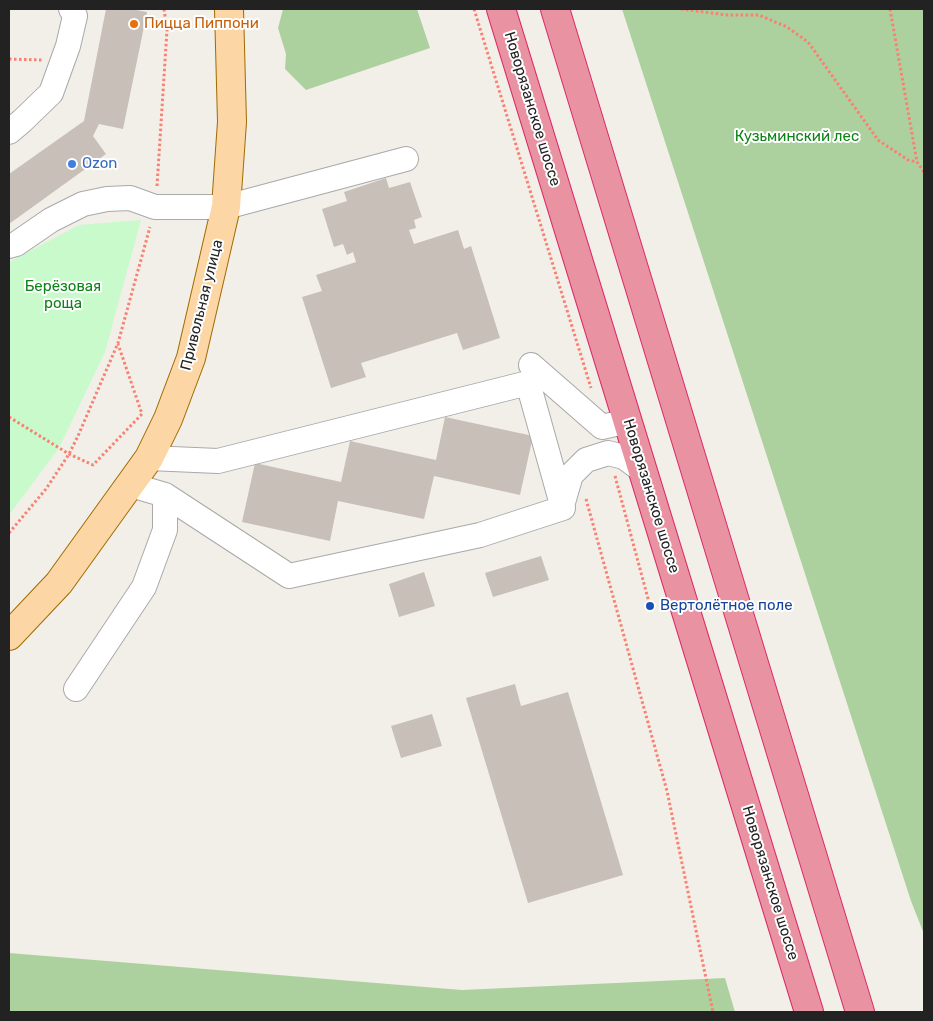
<!DOCTYPE html>
<meta charset="utf-8">
<style>
body{margin:0}
#map{position:relative;width:933px;height:1021px;overflow:hidden;background:#f2efe9;font-family:Rubik,sans-serif}
canvas{display:block}
.frame{position:absolute;inset:0;border:10px solid #222;pointer-events:none}
</style>
<div id="map">
<canvas width="933" height="1021"></canvas>
<div class="frame"></div>
</div>
<script>
const g = document.querySelector('canvas').getContext('2d');
g.lineJoin = 'round';
function paint(path, color) { g.fillStyle = color; g.fill(path, 'evenodd'); }
function strokePath(path, color, width, dash) { g.strokeStyle = color; g.lineWidth = width; g.lineCap = dash ? 'butt' : 'round'; g.setLineDash(dash || []); g.stroke(path); }
function write(font, color, halo, rows, align = 'center') {
  g.font = font + ' Rubik,sans-serif'; g.lineWidth = 4; g.setLineDash([]); g.textBaseline = 'middle'; g.strokeStyle = halo; g.fillStyle = color; for (const [text, x, y, turn = 0] of rows) {
    g.save(); g.translate(x, y); g.rotate((+turn || 0) * Math.PI / 180); g.textAlign = isNaN(turn) ? turn : align; if (halo) g.strokeText(text, 0, 0); g.fillText(text, 0, 0); g.restore();
  }
}
paint(new Path2D(`
 M 283,9 L 417,9 L 430,48 L 306,90 L 285,69 L 286,54 L 278,28 Z
 M 622,9 L 924,9 L 924,934 L 911,901 Z
 M 9,953 L 462,990 L 725,978 L 735,1012 L 9,1012 Z`), '#add19e');
paint(new Path2D(`
 M 141,220 L 105,352 L 59,448 L 9,515 L 9,262 L 79,225 Z`), '#c8facc');
paint(new Path2D(`
 M 106,9 L 131,9 L 147,12 L 123,129 L 99,124 L 93,136 L 106,154 L 9,224 L 9,174 L 84,121 Z
 M 386,178 L 389,188 L 410,182 L 422,217 L 414,220 L 416,228 L 409,230 L 414,244 L 458,230 L 464,249 L 471,246 L 500,338 L 463,350 L 457,333 L 361,363 L 366,377 L 331,388 L 302,297 L 322,291 L 316,275 L 356,262 L 353,252 L 347,255 L 343,244 L 334,247 L 322,209 L 347,201 L 344,192 Z
 M 445,417 L 533,436 L 520,495 L 434,476 L 424,519 L 338,501 L 330,541 L 242,522 L 255,463 L 341,482 L 350,441 L 436,460 Z
 M 541,556 L 549,580 L 493,597 L 485,573 Z
 M 424,572 L 435,606 L 399,617 L 389,584 Z
 M 515,684 L 521,706 L 568,692 L 623,875 L 528,903 L 466,698 Z
 M 432,714 L 442,746 L 401,758 L 391,726 Z`), '#c7bfb8');
const minor = new Path2D(`
 M 9,132 L 22,121 L 51,93 L 68,46 L 75,16 L 71,9
 M 9,246 L 16,244 L 51,220 L 83,204 L 107,199 L 130,198 L 155,207 L 226,207 L 406,159
 M 531,365 L 602,427 L 628,421
 M 131,485 L 165,495 L 289,576 L 480,535 L 563,508 L 528,383 L 218,461 L 149,458
 M 562,506 L 571,475 L 586,460 L 608,453 L 624,457 L 643,471
 M 76,689 L 144,587 L 165,530 L 165,495`);
const major = new Path2D(`
 M 9,636 L 59,583 L 149,458 L 168,419 L 191,358 L 226,207 L 232,122 L 229,9`);
const highway = new Path2D(`
 M 501,9 L 809,1012
 M 555,9 L 860,1012`);
strokePath(minor, '#a9a9a9', 26);
strokePath(major, '#a06b00', 30);
strokePath(highway, '#dc2a67', 30);
strokePath(new Path2D(`
 M 474,9 L 591,388
 M 681,9 L 727,15 L 759,15 L 787,27 L 808,42 L 878,140 L 908,160 L 917,162
 M 890,9 L 917,162 L 924,172
 M 9,59 L 42,60
 M 157,186 L 167,30 L 164,9
 M 9,417 L 69,454 L 93,465 L 142,414 L 118,344
 M 615,476 L 650,606
 M 586,499 L 667,791 L 713,1012
 M 9,533 L 46,489 L 69,454 L 78,436 L 118,343 L 150,227`), '#fa8072', 3, [2.5, 2.5]);
strokePath(minor, '#fff', 24);
strokePath(major, '#fcd6a4', 28);
strokePath(highway, '#e892a2', 28);
for (const [x, y, r, color] of [
 [134,24,5,"#e8710a"],
 [72,164,5,"#3f7fe0"],
 [650,606,5,"#1a4fb4"]
]) { const dot = new Path2D(); dot.arc(x, y, r, 0, 2 * Math.PI); g.fillStyle = color; g.fill(dot); strokePath(dot, '#fff', 2); }
write('15px', '#c56008', '#fff', [
 ["Пицца Пиппони",144,24]
], 'left');
write('15px', '#222', '#fff', [
 ["Новорязанское шоссе",532,109,73],
 ["Привольная улица",202,305,-76],
 ["Новорязанское шоссе",651,496,73],
 ["Новорязанское шоссе",770,883,73]
]);
write('15px', '#0c8416', '#fff', [
 ["Кузьминский лес",797,137],
 ["Берёзовая",63,287],
 ["роща",63,304]
]);
write('15px', '#366cbe', '#fff', [
 ["Ozon",82,164]
], 'left');
write('15px', '#164399', '#fff', [
 ["Вертолётное поле",660,606]
], 'left');
</script>
